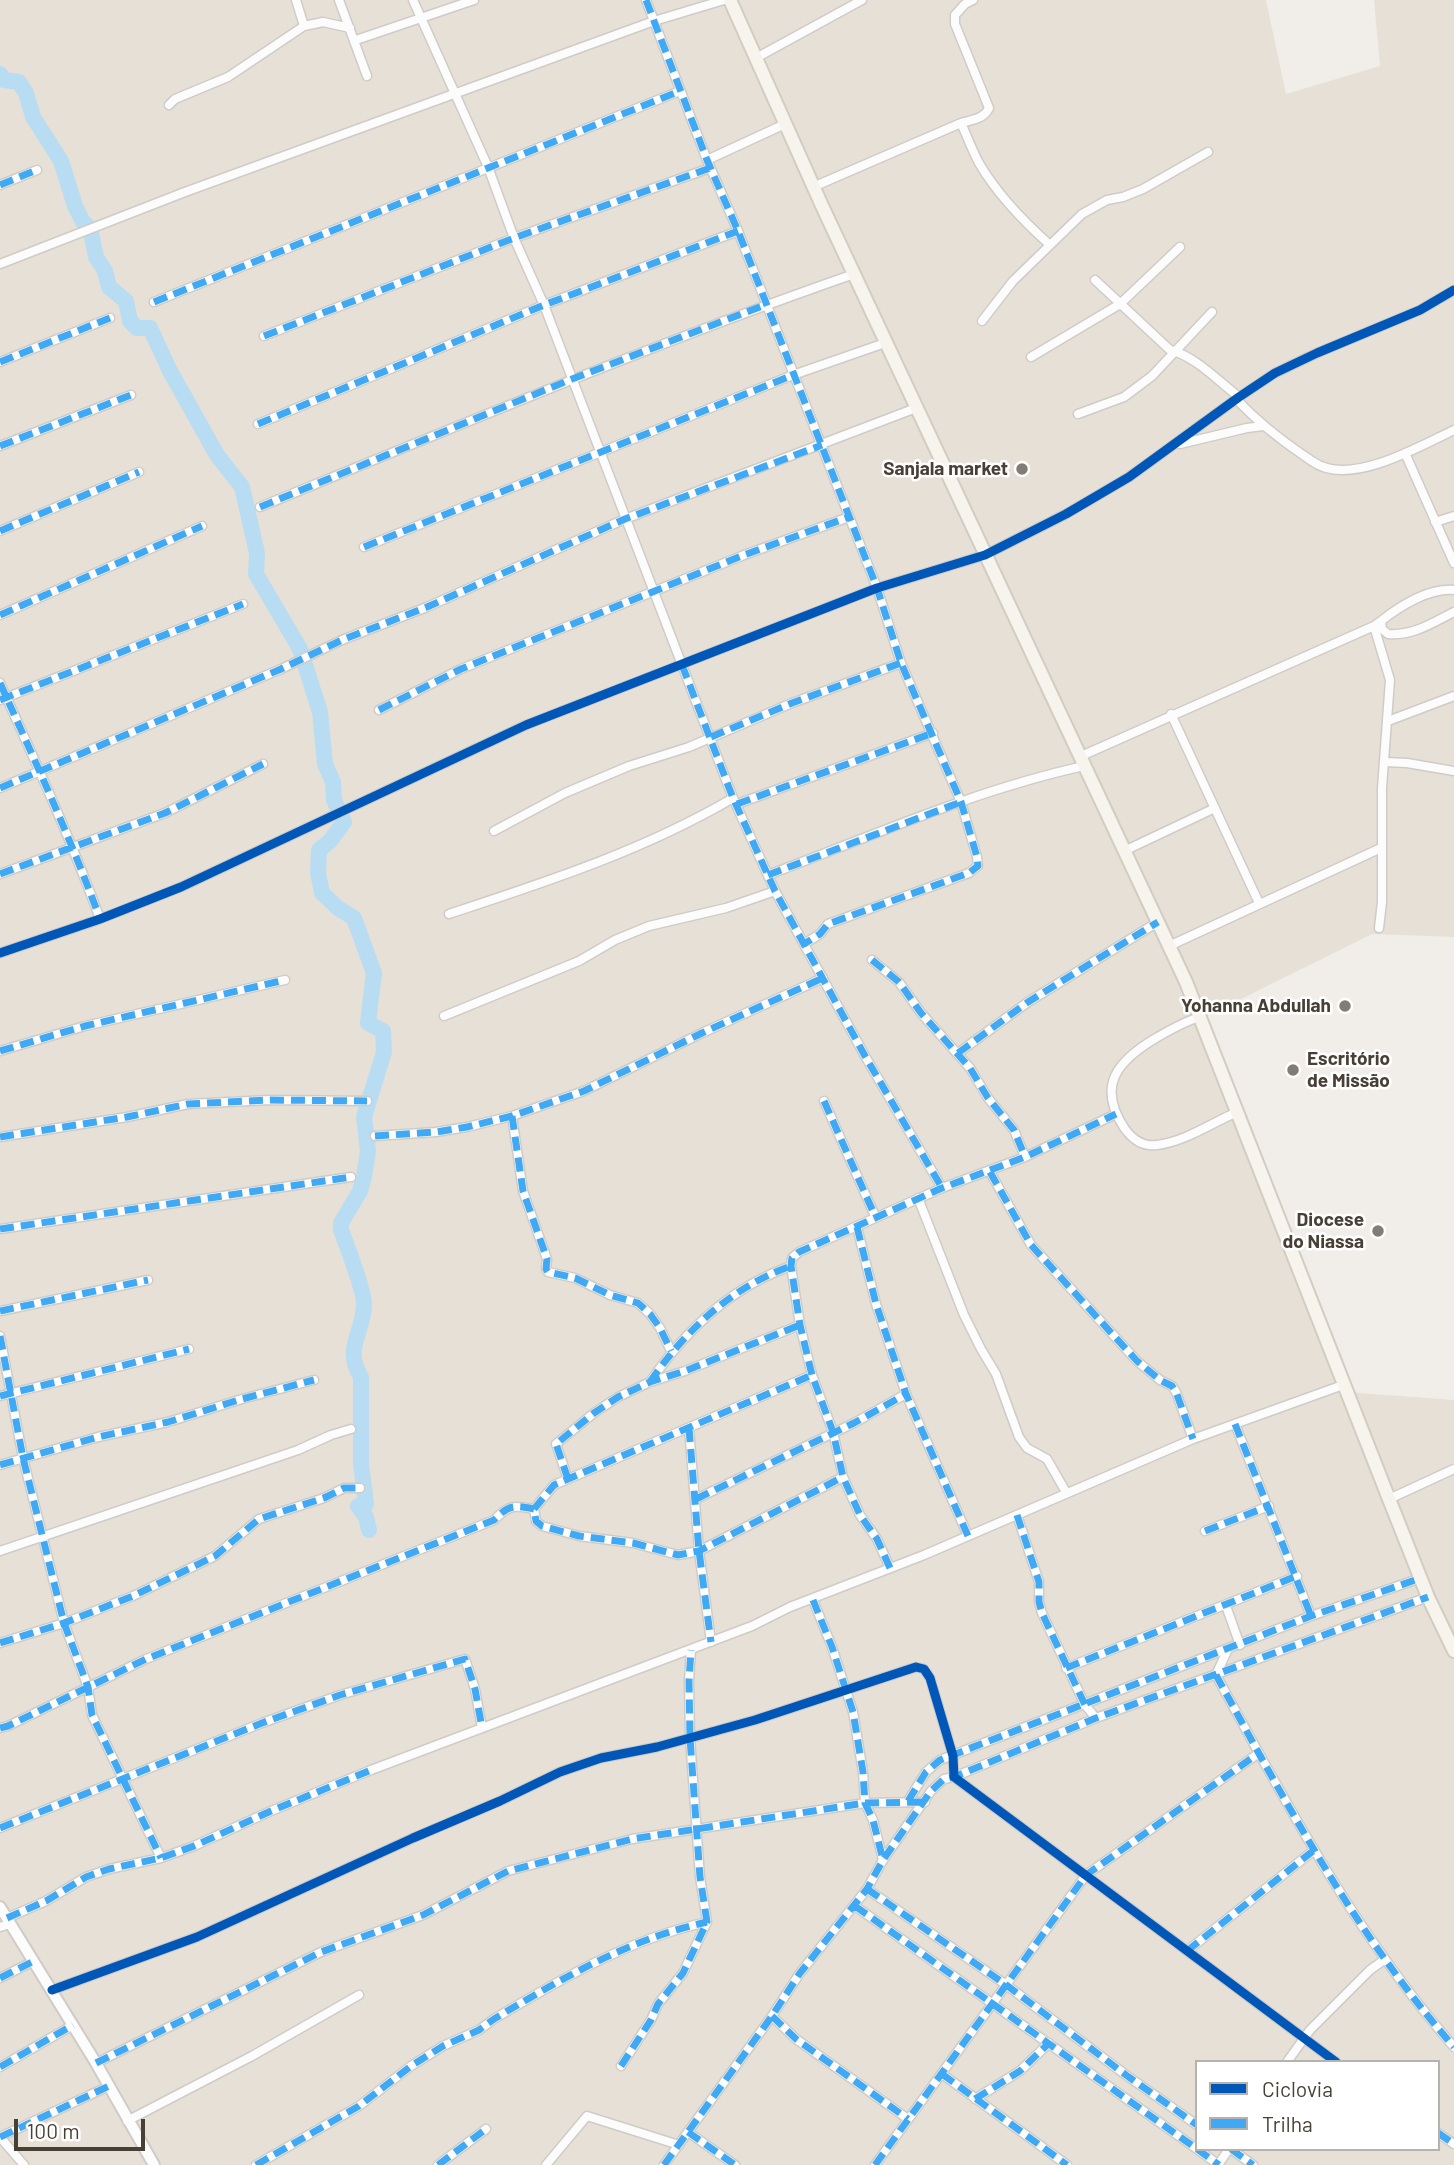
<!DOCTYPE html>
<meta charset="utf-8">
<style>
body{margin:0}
#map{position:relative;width:1454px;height:2165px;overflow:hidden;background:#f1eeea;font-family:Barlow,sans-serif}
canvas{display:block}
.legend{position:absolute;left:1195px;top:2060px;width:245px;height:91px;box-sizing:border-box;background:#fff;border:2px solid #b6b2ae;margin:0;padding:9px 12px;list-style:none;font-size:21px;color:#483f35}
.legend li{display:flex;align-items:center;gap:14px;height:35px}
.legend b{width:35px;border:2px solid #b6b2ae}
.scale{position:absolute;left:14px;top:2119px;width:131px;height:32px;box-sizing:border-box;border:4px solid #483f35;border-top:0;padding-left:9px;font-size:21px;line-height:24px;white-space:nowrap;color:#483f35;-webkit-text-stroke:5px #fff;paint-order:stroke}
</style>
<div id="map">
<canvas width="1454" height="2165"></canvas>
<ul class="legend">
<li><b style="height:9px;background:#0057b8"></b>Ciclovia</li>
<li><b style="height:9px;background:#3fa9f5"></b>Trilha</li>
</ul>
<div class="scale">100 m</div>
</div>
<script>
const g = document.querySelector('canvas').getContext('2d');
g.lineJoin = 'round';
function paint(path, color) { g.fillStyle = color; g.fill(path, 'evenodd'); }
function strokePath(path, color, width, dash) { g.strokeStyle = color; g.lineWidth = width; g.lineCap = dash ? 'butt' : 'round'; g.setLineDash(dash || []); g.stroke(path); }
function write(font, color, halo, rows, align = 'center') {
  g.font = font + ' Barlow,sans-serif'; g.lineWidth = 5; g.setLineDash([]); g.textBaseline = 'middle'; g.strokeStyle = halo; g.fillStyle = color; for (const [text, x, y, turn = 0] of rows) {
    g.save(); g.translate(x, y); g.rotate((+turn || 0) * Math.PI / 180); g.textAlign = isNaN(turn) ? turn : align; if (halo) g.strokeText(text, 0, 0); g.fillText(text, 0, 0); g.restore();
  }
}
paint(new Path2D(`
 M 0,0 L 1266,0 L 1286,94 L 1380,66 L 1374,0 L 1454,0 L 1454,937 L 1372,934 L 1195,1022 L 1343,1385 L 1359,1393 L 1454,1400 L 1454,2165 L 0,2165 ZM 1197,2062 L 1438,2062 L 1438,2149 L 1197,2149 Z`), '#e6e0d7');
strokePath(new Path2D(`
 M 0,74 L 4,80 L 19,82 L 26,93 L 33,117 L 61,161 L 75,206 L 83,222 L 90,228 L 96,257 L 105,271 L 109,287 L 126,301 L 130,321 L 137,328 L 150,328 L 170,371 L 217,455 L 242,487 L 257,553 L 256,574 L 300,649 L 320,712 L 325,764 L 333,782 L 334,800 L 344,822 L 330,841 L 319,850 L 318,873 L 322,893 L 338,908 L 354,918 L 374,973 L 368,1023 L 383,1031 L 384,1052 L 364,1117 L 368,1151 L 364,1177 L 360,1191 L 341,1223 L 341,1230 C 347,1246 364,1290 364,1304 C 364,1332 343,1349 361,1377 L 361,1464 L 366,1504 L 358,1506 L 366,1517 L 369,1530`), '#b8ddf2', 16);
const minor = new Path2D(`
 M 296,0 L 304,26 L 323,22 L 350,28
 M 339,0 L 367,76
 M 413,0 L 488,167 L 514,238 L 544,305 L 733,798 L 775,891 L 865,1056 L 942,1188
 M 646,0 L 707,160 L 738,231 L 877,588 L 901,663 L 961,802 L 977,857 L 978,866 L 969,873 L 828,924 L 820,934 L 804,944
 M 356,40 L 474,0
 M 756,58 L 862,0
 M 169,105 L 175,99 L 228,77 L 304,26
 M 961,123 C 972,120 984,119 989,108 L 955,24 L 955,15 L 965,4 L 973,0
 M 707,160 L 785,124
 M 0,185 L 37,170
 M 813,187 L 961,123 C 967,136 972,150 979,163 C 997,194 1023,221 1050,245
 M 0,264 L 185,192 L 654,21 L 724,0
 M 1095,280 L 1170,350 C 1195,356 1218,381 1239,397
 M 154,302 L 680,91
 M 982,321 L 1013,281 L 1082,214 L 1107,200 L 1123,197 L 1143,189 L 1208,152
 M 264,336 L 514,238 L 710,168
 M 1031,357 L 1120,304 L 1180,247
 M 0,362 L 110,318
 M 1236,399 C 1257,421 1278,438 1303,455 C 1308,458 1315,464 1321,466 C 1358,482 1420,446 1454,430
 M 1078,414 L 1124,397 L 1152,376 L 1212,312
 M 258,424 L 544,305 L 738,231
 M 1180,444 L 1247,428 L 1263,426
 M 0,446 L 131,395
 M 1405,453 L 1454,563
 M 260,507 C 457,426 653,344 854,274
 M 1435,522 L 1454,516
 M 0,531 L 139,472
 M 364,547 L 793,375 L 885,343
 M 0,615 L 202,526
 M 1381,621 C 1400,606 1429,588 1454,590
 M 1374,626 L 1390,680 L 1382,788 L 1382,902 L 1379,928
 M 0,683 C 35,761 71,839 100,919
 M 0,700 L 243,604
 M 379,710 L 461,669 L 744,555 L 849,517
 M 1171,714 L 1259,903
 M 1388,721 L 1454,696
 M 1079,757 L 1374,626 L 1381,621 L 1382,629 L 1388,634 C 1413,636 1432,623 1454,612
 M 1385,762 L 1407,763 L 1454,771
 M 0,788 L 281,669 L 342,640 L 427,607 L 625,519 L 916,408
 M 737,804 L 933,733
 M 494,831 L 565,793 L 629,766 L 689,747 L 792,703 L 901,663
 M 1124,851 L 1215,808
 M 0,874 L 165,813 L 263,764
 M 768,875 C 872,836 975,790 1084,766
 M 449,914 C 546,882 645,850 733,798
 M 1169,946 L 1381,848
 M 0,953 L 100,919 L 181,887 L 526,725 L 877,588 L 985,555 L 1066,514 L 1129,477 L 1239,397 L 1275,373 L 1317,353 L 1420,310 L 1454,290
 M 872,960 L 899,982 L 921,1013 L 970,1068 L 988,1098 L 1014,1130 L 1025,1157
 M 444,1016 L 579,961 L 615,940 L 649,926 L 726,908 L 775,891
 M 1200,1017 C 1185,1021 1170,1030 1156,1038 C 1117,1061 1096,1086 1125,1129 C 1133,1140 1143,1147 1157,1145 C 1184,1142 1212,1123 1237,1112
 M 0,1051 L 85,1026 L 285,980
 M 958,1053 L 1028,1002 L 1158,922
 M 824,1101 L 875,1216
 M 512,1116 L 523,1191 L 547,1259 L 546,1269 L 548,1272 L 575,1278 L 610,1295 L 638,1303 L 650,1314 L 660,1328 L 671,1351
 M 375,1136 L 436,1132 L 467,1127 L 512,1116 L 584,1091 L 702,1033 L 823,978
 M 0,1137 L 127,1117 L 188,1104 L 270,1100 L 367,1101
 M 990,1172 L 1031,1245 L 1137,1361 L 1160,1380 L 1172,1386 L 1176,1392 L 1193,1439
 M 918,1198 L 964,1315 L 981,1349 L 996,1374 L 1019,1437 L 1027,1448 L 1047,1459 L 1066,1492
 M 857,1227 L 876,1304 L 906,1394 L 968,1536
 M 0,1229 L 351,1177
 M 0,1311 L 148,1280
 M 0,1336 L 23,1458 L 64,1623 L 88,1687 L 92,1715 L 161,1858
 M 650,1382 C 685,1331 731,1287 791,1266
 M 0,1396 L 189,1349
 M 1235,1424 L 1311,1616
 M 689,1428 L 699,1551 L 711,1642
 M 0,1465 L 98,1437 L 168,1422 L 242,1399 L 314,1380
 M 568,1479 L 556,1444 L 594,1413 L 618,1397 L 650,1382 L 685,1371 L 800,1325
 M 696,1499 L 854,1423 L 906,1394
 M 1389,1499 L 1454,1469
 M 534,1509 L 554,1485 L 812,1375
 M 1017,1515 L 1039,1582 L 1039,1602 L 1042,1613 L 1085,1705 L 1096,1718
 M 1205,1531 L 1269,1506
 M 0,1551 L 298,1450 L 331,1435 L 351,1429
 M 890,1568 L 877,1539 L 860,1515 L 843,1477 L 833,1432 L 812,1375 L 800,1325 L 791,1266 L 792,1258 L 799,1252 L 942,1188 L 1025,1157 L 1116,1114
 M 813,1600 L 832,1647 L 853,1712 L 863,1772 L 865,1803 L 873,1820 L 883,1860
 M 1226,1606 L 1240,1645
 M 0,1643 L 64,1623 L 133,1596 L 215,1556 L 259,1519 L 324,1498 L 344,1488 L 360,1488
 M 1228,1649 L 1216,1675 C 1287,1805 1356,1935 1454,2047
 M 1066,1668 L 1297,1576
 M 0,1728 L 8,1726 L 146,1659 L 494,1520 C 509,1505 513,1505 534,1509 L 536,1521 L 542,1526 L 579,1536 L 633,1543 L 678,1555 L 699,1551 L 843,1477
 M 908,1801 L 926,1772 L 940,1760 L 1311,1616 L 1421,1578
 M 0,1828 L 262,1723 L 340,1695 L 465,1659 L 475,1689 L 482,1728
 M 867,1889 L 1005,1984 L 1126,2075 L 1197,2125
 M 855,1906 L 1197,2149
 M 7,1918 L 46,1901 L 86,1877 L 109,1869 L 161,1858 L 194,1846 L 271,1811 L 371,1770 L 752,1626 L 790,1607 L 924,1555 L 1193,1439 L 1343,1385
 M 0,1927 L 10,1924
 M 1187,1951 L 1313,1851
 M 0,1978 L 34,1961
 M 52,1990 L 197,1937 L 413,1838 L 500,1801 L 560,1772 L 601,1758 L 657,1747 L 755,1720 L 916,1667 L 924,1669 L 930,1678 L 953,1756 L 954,1777 L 1336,2062
 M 772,2016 L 796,2039 L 908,2119
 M 1287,2062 L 1310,2030 L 1370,1970 L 1384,1960
 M 96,2063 L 321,1952 L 423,1915 L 508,1871 L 632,1839 L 865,1803 L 925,1802
 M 621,2066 L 651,2020 L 658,2004 L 683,1973 L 707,1922 L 700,1877 L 690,1738 L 689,1681 L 691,1650
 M 0,2067 L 73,2025
 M 942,2074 L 1067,2165
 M 975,2099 L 1020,2071 L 1049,2043
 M 127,2121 L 252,2056 L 359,1995
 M 688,2132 L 735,2165
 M 1438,2133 L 1454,2144
 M 0,2137 L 109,2086
 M 0,2137 L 24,2165
 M 1197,2149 L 1219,2165
 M 1231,2149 L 1253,2165
 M 256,2165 L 359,2106 L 411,2066 L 443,2046 L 479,2030 L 494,2019 C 561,1979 629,1939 707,1922
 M 438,2165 L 486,2129
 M 546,2165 L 587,2116 L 679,2145
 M 664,2165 L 772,2016 L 800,1973 L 867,1889 L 883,1860 L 931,1791 L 944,1779 L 954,1777 L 1096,1718 L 1428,1597
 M 875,2165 L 1086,1875 L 1259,1753
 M 1218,2165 L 1229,2149`);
const tertiary = new Path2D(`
 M 0,1907 L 96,2063 L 154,2165`);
const secondary = new Path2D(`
 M 730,0 L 823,208 L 1186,982 L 1389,1499 L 1428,1597 L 1454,1651`);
strokePath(minor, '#cfccc7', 11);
strokePath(tertiary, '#cfccc7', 14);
strokePath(secondary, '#d2ccc1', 16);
strokePath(minor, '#fdfcfc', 8);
strokePath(tertiary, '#fdfcfc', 10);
strokePath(secondary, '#f7f4ee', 12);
strokePath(new Path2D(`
 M 646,0 L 707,160 L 738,231 L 877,588 L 901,663 L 961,802 L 977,857 L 978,866 L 969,873 L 828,924 L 820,934 L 804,944
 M 0,185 L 37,170
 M 154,302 L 680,91
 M 264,336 L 514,238 L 710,168
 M 0,362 L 110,318
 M 258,424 L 544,305 L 738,231
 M 0,446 L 131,395
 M 260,507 L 572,379 L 765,305
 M 0,531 L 139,472
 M 364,547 L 793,375
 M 0,615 L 202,526
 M 682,665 L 733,798 L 775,891 L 865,1056 L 942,1188
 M 0,683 C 35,761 71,839 100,919
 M 0,700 L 243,604
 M 379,710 L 461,669 L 744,555 L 849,517
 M 711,737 L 792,703 L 901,663
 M 0,788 L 281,669 L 342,640 L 427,607 L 625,519 L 822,445
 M 737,804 L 933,733
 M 0,874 L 165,813 L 263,764
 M 768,875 L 961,802
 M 872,960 L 899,982 L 921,1013 L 970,1068 L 988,1098 L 1014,1130 L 1025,1157
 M 0,1051 L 85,1026 L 285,980
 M 958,1053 L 1028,1002 L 1158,922
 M 824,1101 L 875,1216
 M 512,1116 L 523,1191 L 547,1259 L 546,1269 L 548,1272 L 575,1278 L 610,1295 L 638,1303 L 650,1314 L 660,1328 L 671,1351
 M 375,1136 L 436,1132 L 467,1127 L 512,1116 L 584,1091 L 702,1033 L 823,978
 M 0,1137 L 127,1117 L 188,1104 L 270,1100 L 367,1101
 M 990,1172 L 1031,1245 L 1137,1361 L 1160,1380 L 1172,1386 L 1176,1392 L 1193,1439
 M 857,1227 L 876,1304 L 906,1394 L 968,1536
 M 0,1229 L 351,1177
 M 0,1311 L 148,1280
 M 0,1336 L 23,1458 L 64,1623 L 88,1687 L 92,1715 L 161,1858
 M 650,1382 C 685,1331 731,1287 791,1266
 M 0,1396 L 189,1349
 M 1235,1424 L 1311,1616
 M 689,1428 L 699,1551 L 711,1642
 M 0,1465 L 98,1437 L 168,1422 L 242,1399 L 314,1380
 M 568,1479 L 556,1444 L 594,1413 L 618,1397 L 650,1382 L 685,1371 L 800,1325
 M 696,1499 L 854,1423 L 906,1394
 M 534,1509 L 554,1485 L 812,1375
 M 1017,1515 L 1039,1582 L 1039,1602 L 1042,1613 L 1085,1705
 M 1205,1531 L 1269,1506
 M 890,1568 L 877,1539 L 860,1515 L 843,1477 L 833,1432 L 812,1375 L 800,1325 L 791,1266 L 792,1258 L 799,1252 L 942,1188 L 1025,1157 L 1116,1114
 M 813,1600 L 832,1647 L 853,1712 L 863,1772 L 865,1803 L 873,1820 L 883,1860
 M 0,1643 L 64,1623 L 133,1596 L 215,1556 L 259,1519 L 324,1498 L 344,1488 L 360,1488
 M 1066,1668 L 1297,1576
 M 1216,1675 C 1287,1805 1356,1935 1454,2047
 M 0,1728 L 8,1726 L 146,1659 L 494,1520 C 509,1505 513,1505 534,1509 L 536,1521 L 542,1526 L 579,1536 L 633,1543 L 678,1555 L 699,1551 L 843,1477
 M 908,1801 L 926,1772 L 940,1760 L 1311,1616 L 1421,1578
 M 0,1828 L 262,1723 L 340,1695 L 465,1659 L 475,1689 L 482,1728
 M 867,1889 L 1005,1984 L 1126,2075 L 1197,2125
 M 855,1906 L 1197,2149
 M 7,1918 L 46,1901 L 86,1877 L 109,1869 L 161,1858 L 194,1846 L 271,1811 L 371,1770
 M 1187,1951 L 1313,1851
 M 0,1978 L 34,1961
 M 772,2016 L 796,2039 L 908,2119
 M 96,2063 L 321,1952 L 423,1915 L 508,1871 L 632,1839 L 865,1803 L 925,1802
 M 621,2066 L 651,2020 L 658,2004 L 683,1973 L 707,1922 L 700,1877 L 690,1738 L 689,1681 L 691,1650
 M 0,2067 L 73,2025
 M 942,2074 L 1067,2165
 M 975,2099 L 1020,2071 L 1049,2043
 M 688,2132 L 735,2165
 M 1438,2133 L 1454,2144
 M 0,2137 L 109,2086
 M 1197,2149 L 1219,2165
 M 1231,2149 L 1253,2165
 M 256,2165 L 359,2106 L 411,2066 L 443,2046 L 479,2030 L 494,2019 C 561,1979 629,1939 707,1922
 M 438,2165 L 486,2129
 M 664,2165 L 772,2016 L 800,1973 L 867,1889 L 883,1860 L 931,1791 L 944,1779 L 954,1777 L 1096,1718 L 1428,1597
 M 875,2165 L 1086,1875 L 1259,1753`), '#3fa9f5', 7, [14, 7]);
strokePath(new Path2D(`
 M 0,953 L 100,919 L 181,887 L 526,725 L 877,588 L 985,555 L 1066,514 L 1129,477 L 1239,397 L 1275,373 L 1317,353 L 1420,310 L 1454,290
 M 52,1990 L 197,1937 L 413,1838 L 500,1801 L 560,1772 L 601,1758 L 657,1747 L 755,1720 L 916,1667 L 924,1669 L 930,1678 L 953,1756 L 954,1777 L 1336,2062`), '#0057b8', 9);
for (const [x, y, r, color] of [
 [1022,469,7,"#837c74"],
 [1345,1006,7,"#837c74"],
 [1293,1070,7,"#837c74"],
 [1378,1231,7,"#837c74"]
]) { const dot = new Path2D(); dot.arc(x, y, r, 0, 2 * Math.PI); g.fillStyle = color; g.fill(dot); strokePath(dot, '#fff', 2.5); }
write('bold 19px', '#483f35', '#fff', [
 ["Sanjala market",1008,469],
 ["Yohanna Abdullah",1331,1006],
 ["Escritório",1307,1059,"left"],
 ["de Missão",1307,1081,"left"],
 ["Diocese",1364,1220],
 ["do Niassa",1364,1242]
], 'right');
</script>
